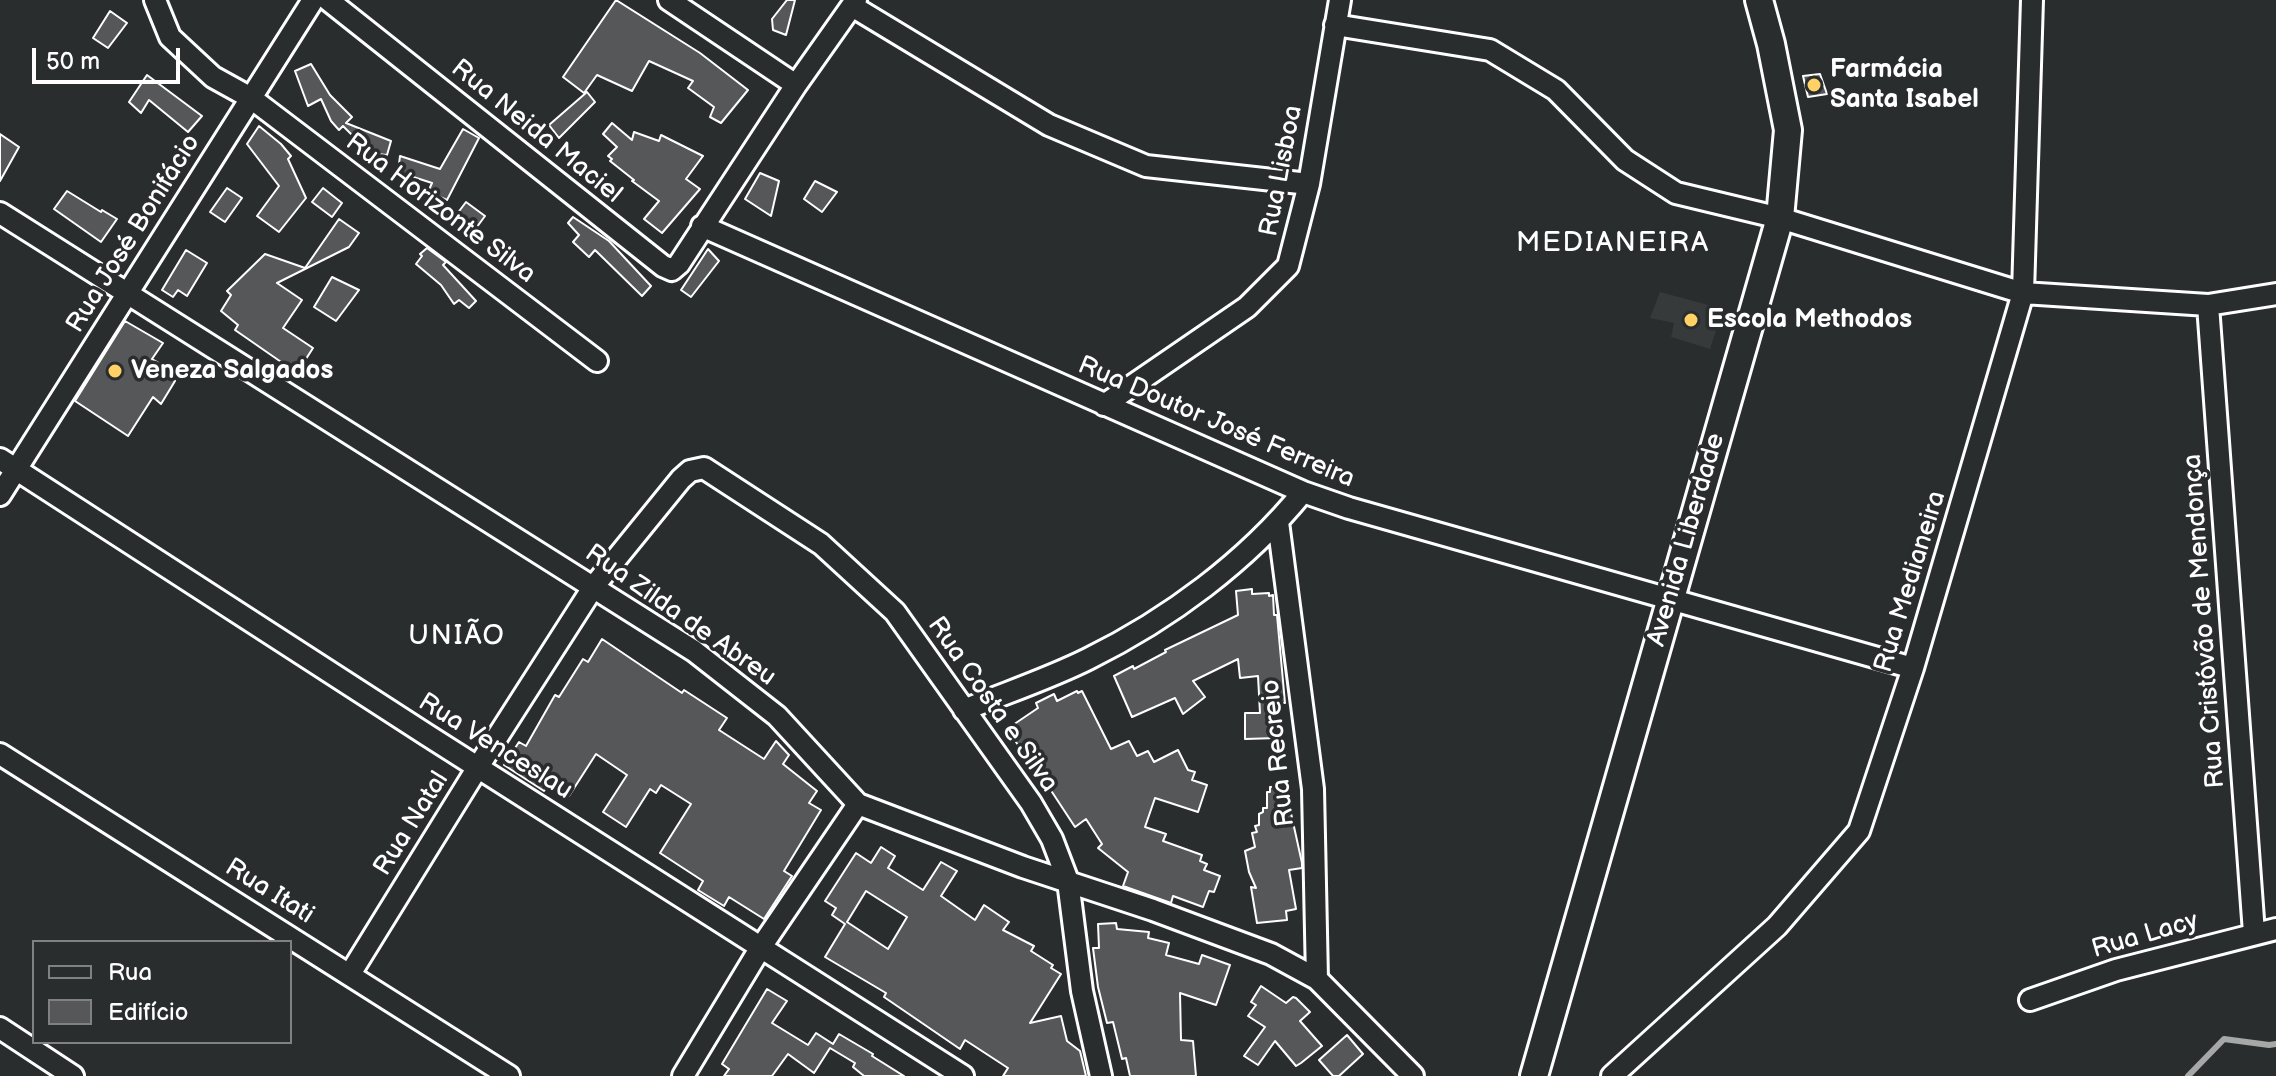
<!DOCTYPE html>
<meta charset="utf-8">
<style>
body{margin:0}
#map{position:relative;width:2276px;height:1076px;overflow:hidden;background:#2a2d2e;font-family:"Balsamiq Sans",sans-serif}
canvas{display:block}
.legend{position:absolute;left:32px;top:940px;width:260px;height:104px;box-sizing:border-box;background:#2a2d2e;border:2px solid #7f8182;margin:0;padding:10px 14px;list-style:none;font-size:24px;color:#fff}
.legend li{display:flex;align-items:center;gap:16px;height:40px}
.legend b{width:40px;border:2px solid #7f8182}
.scale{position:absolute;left:32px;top:48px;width:148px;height:36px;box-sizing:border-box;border:4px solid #fff;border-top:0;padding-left:10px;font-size:24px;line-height:28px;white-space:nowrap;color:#fff;-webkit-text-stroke:6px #2a2d2e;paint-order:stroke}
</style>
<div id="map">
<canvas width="2276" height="1076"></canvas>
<ul class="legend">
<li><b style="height:10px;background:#2a2d2e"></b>Rua</li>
<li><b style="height:22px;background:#555758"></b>Edifício</li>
</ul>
<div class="scale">50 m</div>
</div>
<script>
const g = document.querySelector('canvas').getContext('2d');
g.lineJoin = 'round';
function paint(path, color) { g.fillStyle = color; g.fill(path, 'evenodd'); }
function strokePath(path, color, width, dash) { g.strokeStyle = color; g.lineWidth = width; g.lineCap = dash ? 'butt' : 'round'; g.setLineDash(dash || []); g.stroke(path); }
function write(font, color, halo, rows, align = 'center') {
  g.font = font + ' "Balsamiq Sans",sans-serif'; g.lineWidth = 7; g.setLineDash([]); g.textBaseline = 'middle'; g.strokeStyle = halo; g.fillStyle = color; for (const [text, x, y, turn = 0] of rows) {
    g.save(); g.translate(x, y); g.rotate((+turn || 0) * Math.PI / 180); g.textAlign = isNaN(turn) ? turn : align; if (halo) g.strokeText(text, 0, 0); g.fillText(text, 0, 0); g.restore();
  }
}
paint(new Path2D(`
 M 1660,292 L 1723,309 L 1710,349 L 1671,337 L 1674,323 L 1650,318 Z`), '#373a3b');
strokePath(new Path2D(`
 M 2188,1076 L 2224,1039 L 2269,1045 L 2276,1044`), '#a6a7a7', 6);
const building = new Path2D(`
 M 616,0 L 700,53 L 748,90 L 721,123 L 710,117 L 714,107 L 688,88 L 693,81 L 649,61 L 632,91 L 597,75 L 584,93 L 563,77 Z
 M 787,0 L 795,0 L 786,35 L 773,30 L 772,19 Z
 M 110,11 L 127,23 L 108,48 L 93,38 Z
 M 311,64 L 330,95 L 352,117 L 346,123 L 391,141 L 387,155 L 377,154 L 373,156 L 343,126 L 339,130 L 331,121 L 321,99 L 308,106 L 295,71 Z
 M 1820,74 L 1827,94 L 1808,97 L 1803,76 Z
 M 147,75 L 202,116 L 188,132 L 149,100 L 141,113 L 129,102 Z
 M 587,92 L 595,102 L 559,138 L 549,125 Z
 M 612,123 L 632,140 L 634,132 L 659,141 L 661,135 L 703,156 L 686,179 L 700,189 L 662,233 L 644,219 L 659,201 L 632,181 L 634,180 L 610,161 L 612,159 L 608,156 L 617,147 L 603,134 Z
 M 259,126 L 281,144 L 291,156 L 288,159 L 306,198 L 279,232 L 257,216 L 279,186 L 247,144 Z
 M 463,129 L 479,138 L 447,200 L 428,192 L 432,183 L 398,172 L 400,156 L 440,169 Z
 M 0,134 L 19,147 L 0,181 Z
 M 760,173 L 779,181 L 771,216 L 745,199 Z
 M 815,181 L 837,192 L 822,212 L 804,199 Z
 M 227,188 L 242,198 L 225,222 L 210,212 Z
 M 323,188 L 342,203 L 332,217 L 312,202 Z
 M 67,191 L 101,212 L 102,210 L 117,219 L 101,242 L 54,209 Z
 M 466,202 L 485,216 L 474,231 L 454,218 Z
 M 573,217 L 609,241 L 651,286 L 642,296 L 595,250 L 589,257 L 573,242 L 579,235 L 568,223 Z
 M 339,219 L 359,233 L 349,247 L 277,283 L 302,300 L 283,328 L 313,348 L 297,373 L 235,330 L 238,325 L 221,311 L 231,295 L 227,291 L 265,254 L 305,268 Z
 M 427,248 L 446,262 L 443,265 L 476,301 L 469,308 L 459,300 L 454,304 L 441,285 L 416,264 L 422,256 L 420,254 Z
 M 708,249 L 719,261 L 691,297 L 681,290 Z
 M 186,250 L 207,263 L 187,296 L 178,290 L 173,297 L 162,290 Z
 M 332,277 L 359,290 L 336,321 L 314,307 Z
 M 125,321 L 163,343 L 152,359 L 174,372 L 169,378 L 175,381 L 161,404 L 153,397 L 128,436 L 75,401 Z
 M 1252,589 L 1252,594 L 1269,593 L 1269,596 L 1273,595 L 1274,615 L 1277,615 L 1285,703 L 1277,703 L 1277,738 L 1245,739 L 1245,713 L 1260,713 L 1258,676 L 1240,678 L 1238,659 L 1193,681 L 1205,697 L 1183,714 L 1175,698 L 1132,717 L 1114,676 L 1133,666 L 1134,669 L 1166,652 L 1165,650 L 1238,615 L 1236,591 Z
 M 602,639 L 682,693 L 684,690 L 727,718 L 719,730 L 764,759 L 776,741 L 789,755 L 783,764 L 817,791 L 809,803 L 821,810 L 784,871 L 792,876 L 764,919 L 729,897 L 724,906 L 706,895 L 698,890 L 703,881 L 660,853 L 691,804 L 661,785 L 656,793 L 650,789 L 626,827 L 603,812 L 627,775 L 596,754 L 569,796 L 550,783 L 544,791 L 504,765 L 519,742 L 526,746 L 555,695 L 559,697 L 583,659 L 588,662 Z
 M 1077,691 L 1078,693 L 1082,691 L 1111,749 L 1129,741 L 1137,756 L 1148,751 L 1154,762 L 1178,750 L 1188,770 L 1195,772 L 1192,780 L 1207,785 L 1198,812 L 1155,798 L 1145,827 L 1166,834 L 1163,841 L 1202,855 L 1200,861 L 1207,864 L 1204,870 L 1220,876 L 1214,892 L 1209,891 L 1203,907 L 1173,896 L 1171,903 L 1123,886 L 1128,872 L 1098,848 L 1102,844 L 1086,819 L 1075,827 L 1029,757 L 1027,758 L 1007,729 L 1038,708 L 1036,703 L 1054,694 L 1057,701 Z
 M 1285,786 L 1302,863 L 1302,868 L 1289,870 L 1296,909 L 1286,911 L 1287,920 L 1257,923 L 1251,887 L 1256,888 L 1249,872 L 1245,851 L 1255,847 L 1252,833 L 1257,832 L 1255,826 L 1259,825 L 1259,814 L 1263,812 L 1263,808 L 1267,808 L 1267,792 L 1270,792 L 1270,787 Z
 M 881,847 L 895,856 L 888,868 L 923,890 L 941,862 L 957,871 L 941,896 L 975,920 L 984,905 L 1009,922 L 1003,930 L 1034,946 L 1031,951 L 1053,965 L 1051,968 L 1061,974 L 1030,1023 L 1061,1016 L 1067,1041 L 1080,1051 L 1086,1076 L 1003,1076 L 1008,1068 L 965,1040 L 960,1049 L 884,997 L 886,993 L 825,957 L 845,924 L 832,915 L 836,908 L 825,901 L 856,853 L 871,863 ZM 866,891 L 907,917 L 888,949 L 847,922 Z
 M 1116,923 L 1117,929 L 1149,932 L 1148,938 L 1169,943 L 1166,955 L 1199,964 L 1202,955 L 1230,965 L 1216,1005 L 1180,993 L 1181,1040 L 1193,1041 L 1196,1076 L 1130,1076 L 1126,1058 L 1122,1059 L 1113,1022 L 1107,1023 L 1098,987 L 1093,948 L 1099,948 L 1098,924 Z
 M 1261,986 L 1286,1003 L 1293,997 L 1296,998 L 1310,1012 L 1300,1021 L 1322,1046 L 1301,1063 L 1296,1066 L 1275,1041 L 1258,1065 L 1244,1056 L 1265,1027 L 1248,1016 L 1256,1005 L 1251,1002 Z
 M 767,989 L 787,1001 L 772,1023 L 808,1045 L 816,1033 L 833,1044 L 839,1034 L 873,1054 L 872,1056 L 904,1076 L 864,1076 L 853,1067 L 855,1063 L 830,1048 L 814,1073 L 788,1054 L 772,1076 L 724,1076 L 729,1069 L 722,1064 Z
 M 1347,1035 L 1363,1054 L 1339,1076 L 1333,1076 L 1319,1060 Z`);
paint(building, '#555758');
strokePath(building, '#fff', 2);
const minor = new Path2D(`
 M 155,0 L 170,37 L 213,77 L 251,98 L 597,361
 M 328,0 L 663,266 L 672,270 L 679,264 L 796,85 L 856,0
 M 669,0 L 796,85
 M 852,6 L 1049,125 L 1146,166 L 1309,184
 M 1335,25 L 1490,50 L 1556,90 L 1625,160 L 1676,193 L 1780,218 L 2023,293 L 2208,305 L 2276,294
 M 0,213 L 694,651 L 777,716 L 858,804 L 1023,867 L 1153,910 L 1271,954 L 1317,979 L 1413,1076
 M 702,226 L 1303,492 L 1349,508 L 1913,668
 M 2208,305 L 2254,933
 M 1104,405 L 1247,307 L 1288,266 L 1309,184 L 1340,0
 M 0,459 L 427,735 L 963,1076
 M 0,495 L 313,0
 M 1278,522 L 1313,789 L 1317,979
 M 964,710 C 1005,693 1048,679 1088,659 C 1169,619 1246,562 1303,492
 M 0,754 L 509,1076
 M 350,974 L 478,767 L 594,586 L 681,479 L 690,471 L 704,468 L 821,544 L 895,612 L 1031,803 L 1052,839 L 1068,881 L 1082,991 L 1101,1076
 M 2030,1000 L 2116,970 L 2276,929
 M 0,1028 L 73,1076
 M 683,1076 L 761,947 L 858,804
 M 1612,1076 L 1777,926 L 1859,831 L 1913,668 L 2023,293 L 2032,0`);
const major = new Path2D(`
 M 1534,1076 L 1780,218 L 1788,130 L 1771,44 L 1759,0`);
strokePath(minor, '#fff', 26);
strokePath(major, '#fff', 32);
strokePath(minor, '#2a2d2e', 20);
strokePath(major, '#2a2d2e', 26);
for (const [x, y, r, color] of [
 [1814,85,8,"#ffd166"],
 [1691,320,8,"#ffd166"],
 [115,371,8,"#ffd166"]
]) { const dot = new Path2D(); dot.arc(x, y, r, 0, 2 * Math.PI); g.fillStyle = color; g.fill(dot); strokePath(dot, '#2a2d2e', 3); }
write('bold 26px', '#fff', '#2a2d2e', [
 ["Farmácia",1830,70],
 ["Santa Isabel",1830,100],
 ["Escola Methodos",1707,320],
 ["Veneza Salgados",131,371]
], 'left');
write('26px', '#fff', '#2a2d2e', [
 ["Rua Neida Maciel",536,132,39],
 ["Rua Lisboa",1282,171,-79],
 ["Rua Horizonte Silva",440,209,37],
 ["Rua José Bonifácio",134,234,-58],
 ["Rua Doutor José Ferreira",1216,423,23],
 ["Avenida Liberdade",1687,540,-74],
 ["Rua Medianeira",1911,582,-73],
 ["Rua Zilda de Abreu",680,616,35],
 ["Rua Cristóvão de Mendonça",2205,621,-94],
 ["Rua Costa e Silva",992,705,55],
 ["Rua Venceslau",495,747,32],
 ["Rua Recreio",1279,753,-96],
 ["Rua Natal",412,824,-58],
 ["Rua Itati",269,892,32],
 ["Rua Lacy",2145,936,-16]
]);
g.letterSpacing = '2px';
write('28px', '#fff', '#2a2d2e', [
 ["MEDIANEIRA",1613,244],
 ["UNIÃO",457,637]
]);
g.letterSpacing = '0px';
</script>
